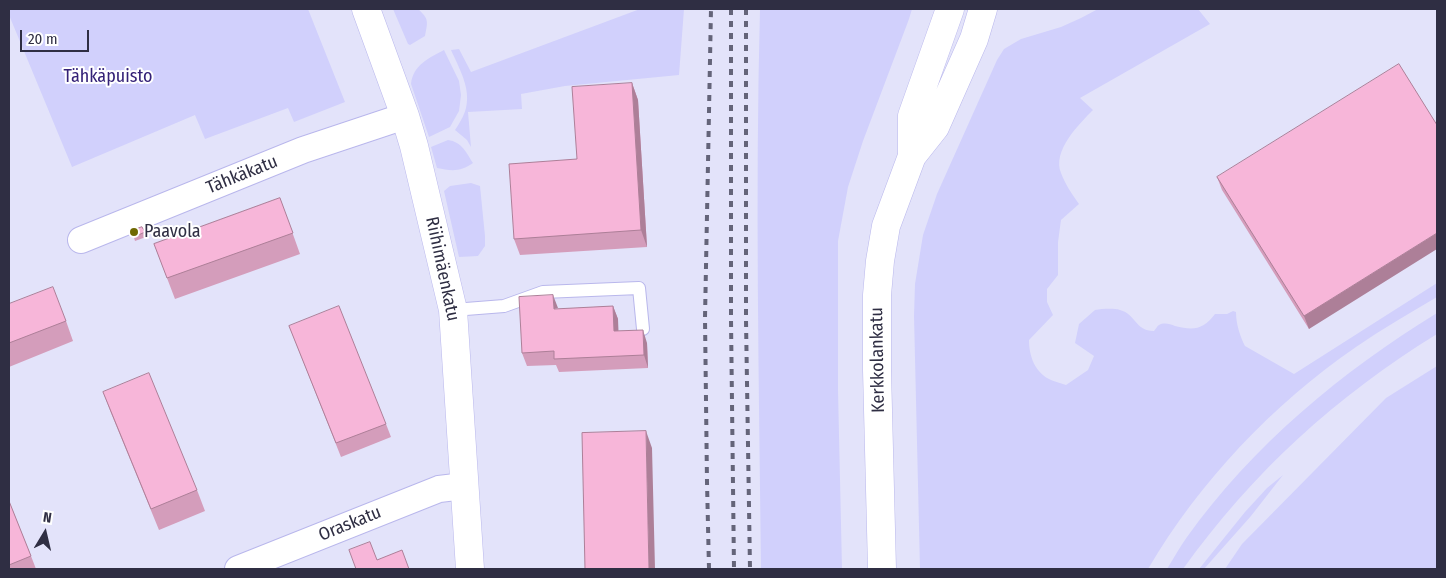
<!DOCTYPE html>
<meta charset="utf-8">
<style>
body{margin:0}
#map{position:relative;width:1446px;height:578px;overflow:hidden;background:#e3e3fa;font-family:"Fira Sans Condensed",sans-serif}
canvas{display:block}
.frame{position:absolute;inset:0;border:10px solid #2f2e43;pointer-events:none}
.north{position:absolute;left:20px;top:508px;width:50px;height:50px;-webkit-text-stroke:4px #fff;paint-order:stroke;rotate:9deg;font-size:14px;font-weight:700;line-height:20px;text-align:center;color:#2f2e43}
.north::after{content:'';display:block;margin:auto;width:18px;height:22px;background:#2f2e43;clip-path:polygon(50% 0,100% 100%,50% 72%,0 100%)}
.scale{position:absolute;left:20px;top:30px;width:69px;height:22px;box-sizing:border-box;border:2px solid #2f2e43;border-top:0;padding-left:6px;font-size:15px;line-height:18px;white-space:nowrap;color:#2f2e43;-webkit-text-stroke:4px #fff;paint-order:stroke}
</style>
<div id="map">
<canvas width="1446" height="578"></canvas>
<div class="frame"></div>
<div class="north">N</div>
<div class="scale">20 m</div>
</div>
<script>
const g = document.querySelector('canvas').getContext('2d');
g.lineJoin = 'round';
function paint(path, color) { g.fillStyle = color; g.fill(path, 'evenodd'); }
function strokePath(path, color, width, dash) { g.strokeStyle = color; g.lineWidth = width; g.lineCap = dash ? 'butt' : 'round'; g.setLineDash(dash || []); g.stroke(path); }
function write(font, color, halo, rows, align = 'center') {
  g.font = font + ' "Fira Sans Condensed",sans-serif'; g.lineWidth = 4; g.setLineDash([]); g.textBaseline = 'middle'; g.strokeStyle = halo; g.fillStyle = color; for (const [text, x, y, turn = 0] of rows) {
    g.save(); g.translate(x, y); g.rotate((+turn || 0) * Math.PI / 180); g.textAlign = isNaN(turn) ? turn : align; if (halo) g.strokeText(text, 0, 0); g.fillText(text, 0, 0); g.restore();
  }
}
paint(new Path2D(`
 M 9,9 L 308,9 L 345,102 L 294,122 L 288,108 L 205,139 L 195,115 L 72,167 L 9,15 Z
 M 393,9 L 418,9 C 429,19 428,21 425,36 L 410,45 L 408,44 Z
 M 640,9 L 684,9 L 679,75 L 565,86 L 521,94 L 522,109 L 468,112 L 471,147 L 467,140 L 455,130 C 459,124 464,116 466,108 C 471,88 459,68 451,50 L 459,49 L 471,72 Z
 M 760,9 L 912,9 L 909,19 L 863,141 L 848,187 L 838,241 L 838,390 L 842,569 L 761,569 C 759,382 755,196 760,9 Z
 M 1098,9 L 1198,9 L 1210,24 L 1080,98 L 1093,110 C 1079,124 1052,151 1061,173 C 1065,184 1072,194 1079,204 L 1061,220 L 1058,242 L 1058,275 L 1047,289 L 1047,302 L 1053,315 L 1029,340 C 1029,356 1035,373 1051,380 C 1055,382 1061,383 1066,385 L 1088,370 L 1094,356 L 1075,343 L 1079,324 L 1095,310 C 1102,309 1113,308 1120,310 C 1136,314 1135,331 1154,331 C 1156,329 1157,326 1159,325 C 1164,322 1170,324 1175,326 C 1194,331 1204,329 1215,314 L 1227,314 L 1233,311 L 1236,312 C 1236,324 1240,336 1245,346 L 1294,374 L 1437,283 L 1437,297 C 1410,313 1382,329 1356,347 C 1272,405 1200,481 1148,569 L 920,569 L 914,316 L 915,284 L 923,235 L 937,194 L 997,60 L 1004,49 L 1021,39 L 1061,27 L 1081,18 Z
 M 444,50 L 459,81 L 461,95 L 459,111 L 450,127 L 429,137 L 411,84 C 413,65 429,58 444,50 Z
 M 448,140 C 462,142 466,152 473,163 C 461,172 451,171 437,168 L 431,147 Z
 M 471,183 L 480,186 L 485,236 L 485,246 L 478,256 L 459,257 L 444,191 L 450,186 Z
 M 1437,313 L 1437,334 C 1336,396 1252,473 1183,569 L 1167,569 C 1173,559 1180,547 1187,537 C 1253,445 1341,372 1437,313 Z
 M 1437,366 L 1437,569 L 1225,569 L 1242,544 L 1386,398 Z
 M 1283,475 L 1251,516 L 1204,569 L 1199,569 L 1245,512 L 1267,488 Z`), '#d1d0fc');
const service = new Path2D(`
 M 453,310 L 504,306 L 543,292 L 639,288 L 643,329`);
const minor = new Path2D(`
 M 81,240 L 303,150 L 405,116
 M 238,569 L 439,489 L 464,486`);
const tertiary = new Path2D(`
 M 366,9 L 405,116 L 414,146 L 453,310 L 470,569`);
const secondary = new Path2D(`
 M 912,156 L 912,116 L 950,9
 M 882,569 L 877,370 L 877,295 L 880,261 L 886,226 L 912,156 L 935,127 L 974,39 L 983,9`);
strokePath(service, '#b9b7ec', 14);
strokePath(minor, '#b9b7ec', 28);
strokePath(tertiary, '#b9b7ec', 29);
strokePath(secondary, '#b9b7ec', 29);
strokePath(service, '#fff', 12);
strokePath(minor, '#fff', 26);
strokePath(tertiary, '#fff', 28);
strokePath(secondary, '#fff', 28);
strokePath(new Path2D(`
 M 731,9 L 731,319 L 734,569
 M 746,9 L 746,320 L 750,569
 M 709,569 L 707,482 L 705,318 L 711,9`), '#646479', 4, [6, 6]);
paint(new Path2D(`
 M 632,83 L 638,100 L 647,247 L 520,255 L 514,239 L 577,159 Z
 M 1437,125 L 1309,329 L 1222,190 L 1217,177 Z
 M 280,198 L 300,254 L 175,299 L 154,244 Z
 M 142,227 L 146,237 L 135,241 L 132,231 Z
 M 9,304 L 66,321 L 73,341 L 9,367 Z
 M 613,306 L 618,319 L 618,331 L 647,343 L 648,368 L 559,372 L 556,365 L 527,366 L 522,353 L 558,309 Z
 M 289,326 L 386,424 L 391,437 L 341,457 Z
 M 103,392 L 197,490 L 205,511 L 159,530 L 111,413 Z
 M 9,501 L 31,556 L 36,569 L 9,569 Z`), '#d49dbb');
paint(new Path2D(`
 M 632,83 L 638,100 L 647,247 L 641,230 Z
 M 1437,233 L 1437,249 L 1309,329 L 1304,316 Z
 M 553,295 L 558,308 L 554,309 Z
 M 613,306 L 618,319 L 619,344 L 614,331 Z
 M 643,330 L 647,343 L 648,368 L 644,355 Z
 M 646,431 L 652,448 L 655,569 L 649,569 Z`), '#ad7f98');
const building = new Path2D(`
 M 1399,64 L 1437,125 L 1437,233 L 1304,316 L 1217,177 Z
 M 632,83 L 641,230 L 514,239 L 509,164 L 577,159 L 572,87 Z
 M 280,198 L 293,233 L 167,278 L 154,244 Z
 M 142,227 L 145,232 L 134,237 L 132,231 Z
 M 53,287 L 66,321 L 9,343 L 9,304 Z
 M 553,295 L 554,309 L 613,306 L 614,331 L 643,330 L 644,355 L 554,359 L 554,351 L 522,353 L 519,297 Z
 M 339,306 L 386,424 L 336,443 L 289,326 Z
 M 149,373 L 197,490 L 151,509 L 103,392 Z
 M 646,431 L 649,569 L 585,569 L 582,433 Z
 M 9,501 L 31,556 L 9,565 Z
 M 370,542 L 377,560 L 402,550 L 409,569 L 356,569 L 349,550 Z`);
paint(building, '#f7b6d9');
strokePath(building, '#ad7f98', 1);
for (const [x, y, r, color] of [
 [134,232,5,"#6f6903"]
]) { const dot = new Path2D(); dot.arc(x, y, r, 0, 2 * Math.PI); g.fillStyle = color; g.fill(dot); strokePath(dot, '#fff', 2); }
write('18px', '#342177', '#fff', [
 ["Tähkäpuisto",108,77]
]);
write('18px', '#2f2e43', '#fff', [
 ["Tähkäkatu",242,175,-22],
 ["Riihimäenkatu",442,269,78],
 ["Kerkkolankatu",878,360,-91],
 ["Oraskatu",350,524,-22]
]);
write('18px', '#2f2e43', '#fff', [
 ["Paavola",144,232]
], 'left');
</script>
